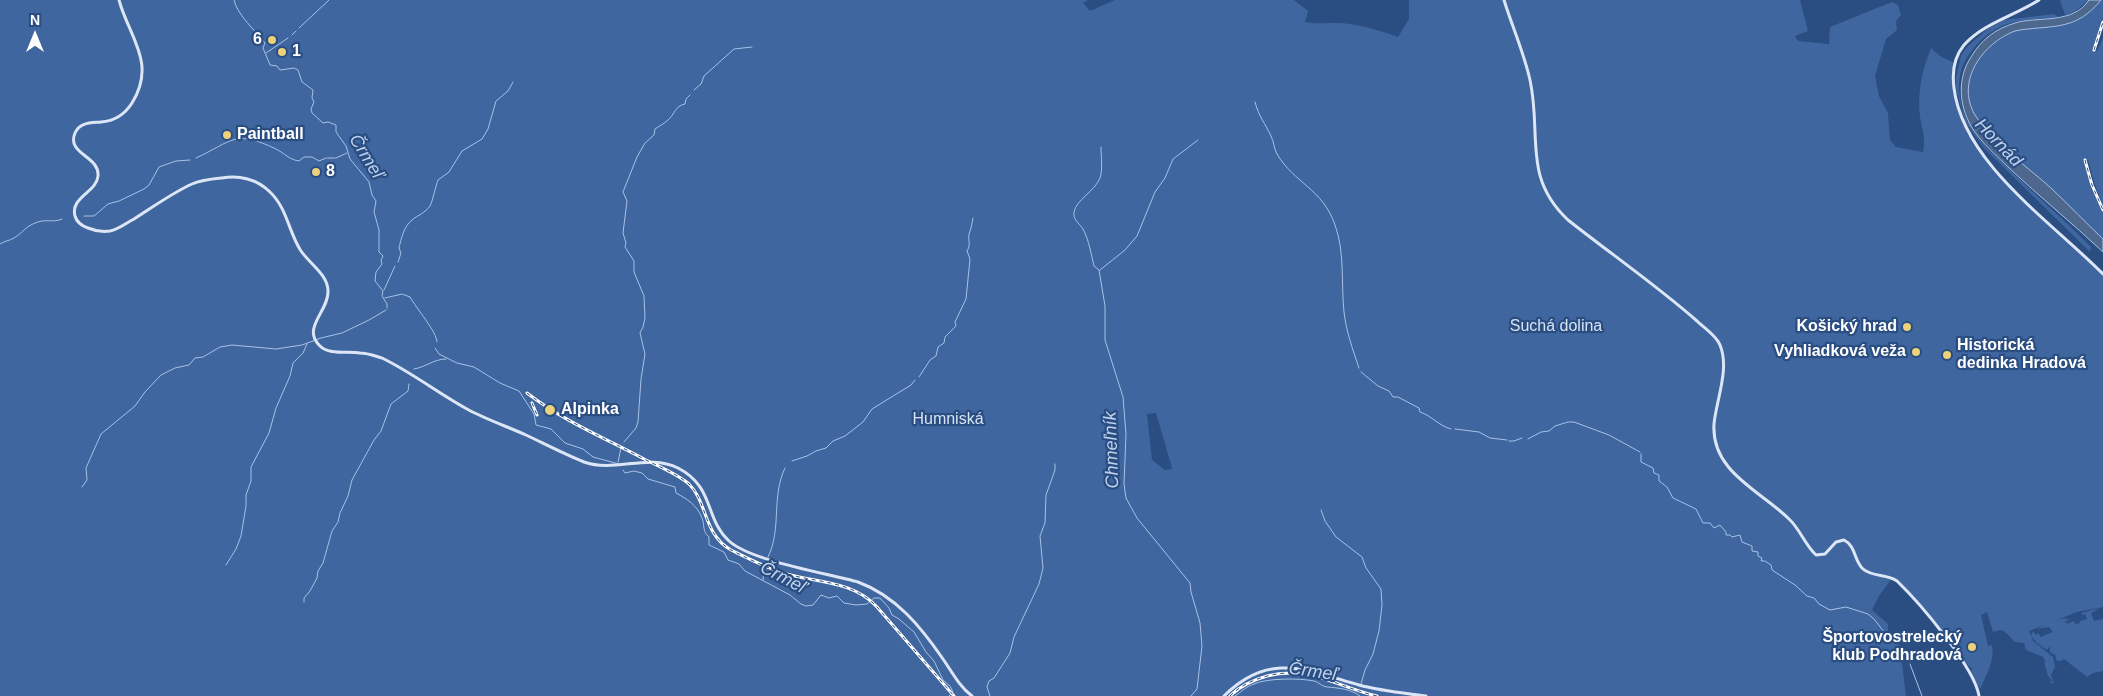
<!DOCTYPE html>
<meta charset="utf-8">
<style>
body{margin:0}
#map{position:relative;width:2103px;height:696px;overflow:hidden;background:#2a4d82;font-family:Arial,sans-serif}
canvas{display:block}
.north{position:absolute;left:10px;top:10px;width:50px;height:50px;-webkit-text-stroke:4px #2a4d82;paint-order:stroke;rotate:0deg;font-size:14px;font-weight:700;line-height:20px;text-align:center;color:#fff}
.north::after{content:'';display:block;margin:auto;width:18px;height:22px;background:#fff;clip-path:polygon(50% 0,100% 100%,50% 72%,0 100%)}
</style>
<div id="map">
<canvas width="2103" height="696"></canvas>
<div class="north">N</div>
</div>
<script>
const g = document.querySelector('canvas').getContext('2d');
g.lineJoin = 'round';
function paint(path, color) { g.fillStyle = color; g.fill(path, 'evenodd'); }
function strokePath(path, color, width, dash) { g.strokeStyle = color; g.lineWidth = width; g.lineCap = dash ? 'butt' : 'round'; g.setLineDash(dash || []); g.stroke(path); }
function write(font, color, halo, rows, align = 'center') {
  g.font = font + ' Arial,sans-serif'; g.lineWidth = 4.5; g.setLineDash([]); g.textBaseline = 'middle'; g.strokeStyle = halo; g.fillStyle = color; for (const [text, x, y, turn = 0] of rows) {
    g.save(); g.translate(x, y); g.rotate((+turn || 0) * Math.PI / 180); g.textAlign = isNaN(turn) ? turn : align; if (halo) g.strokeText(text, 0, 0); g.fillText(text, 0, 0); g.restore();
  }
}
paint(new Path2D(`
 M 0,0 L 1088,0 L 1083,3 L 1090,11 L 1115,0 L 1294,0 L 1308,11 L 1305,22 C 1315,24 1322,23 1332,23 C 1353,22 1379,30 1398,37 L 1409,19 L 1409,0 L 1800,0 L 1808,31 L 1795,36 L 1798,41 L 1829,44 L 1830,27 L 1892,2 L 1898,5 L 1901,15 L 1896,21 L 1897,30 L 1886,39 L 1875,76 L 1879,96 L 1888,113 L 1890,140 L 1896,147 L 1923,152 C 1926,140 1922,129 1920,117 C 1917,93 1922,70 1931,48 L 1940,56 L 1955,63 C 1954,82 1953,101 1961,119 C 1971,145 1993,167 2012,186 C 2041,217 2072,245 2103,274 L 2103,607 L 2077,612 L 2029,631 L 2033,641 L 2053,657 L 2055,667 L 2051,675 L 2055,687 L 2054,683 L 2050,683 L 2050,681 L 2053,682 L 2048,676 L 2044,661 L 2046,662 L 2043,657 L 2026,650 L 2024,643 L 2015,642 L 2004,631 L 2000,630 L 1993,632 L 1987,612 L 1981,615 L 1988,646 L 1992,645 C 1995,660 1986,676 1980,689 L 1971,673 L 1972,669 L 1962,659 L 1964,657 L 1961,658 L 1943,632 L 1892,578 L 1879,596 L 1872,610 L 1888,624 C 1887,634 1892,640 1900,646 L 1906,696 L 0,696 ZM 1156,413 L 1172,468 L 1172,469 L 1165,470 L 1152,460 L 1147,414 Z
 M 2060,0 L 2089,0 L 2074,12 L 2065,15 Z
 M 2101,0 L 2103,0 L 2103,17 L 2093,50 L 2097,51 L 2103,38 L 2103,205 L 2095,185 L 2088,160 L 2085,160 L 2093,190 L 2103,212 L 2103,239 C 2086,223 2069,205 2052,189 C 2027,166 1993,144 1975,115 C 1955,81 1983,43 2015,31 C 2022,28 2031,29 2038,28 C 2066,26 2082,23 2101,0 Z
 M 2054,14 L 2058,17 C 2040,20 2022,18 2005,25 C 1989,31 1978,42 1968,56 C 1954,76 1958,105 1970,125 C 1978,142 1994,155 2008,168 C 2035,195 2064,219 2091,247 L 2090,252 L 1983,147 L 1965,122 L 1956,88 L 1956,78 L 1961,56 L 1966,48 L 1986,30 L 2004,20 Z
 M 2100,608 L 2091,613 L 2094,621 L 2103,619 L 2103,671 L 2093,673 L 2087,677 L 2064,659 L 2061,661 L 2062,666 L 2061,661 L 2057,661 L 2055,655 L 2050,652 L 2050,646 L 2047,650 L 2037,643 L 2031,636 L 2033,631 L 2036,635 L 2039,633 L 2040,637 L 2053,632 L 2049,627 L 2036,629 C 2045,625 2060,616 2070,619 L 2062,623 L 2073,619 L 2066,622 L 2067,624 L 2074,621 L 2075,624 L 2080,623 L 2080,621 L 2087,619 L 2085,614 L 2082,615 L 2081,613 Z`), '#3f669f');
const water = new Path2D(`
 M 2089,0 L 2101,0 C 2082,23 2066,26 2038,28 C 2031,29 2022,29 2015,31 C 1983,43 1955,81 1975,115 C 1993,144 2027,166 2052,189 C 2069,205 2086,223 2103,239 L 2103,252 C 2072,223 2040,197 2009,168 C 1997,156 1980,142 1971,126 C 1959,105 1957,78 1971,57 C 1981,40 1995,29 2015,23 C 2037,16 2073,25 2089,0 Z`);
paint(water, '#4e678d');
strokePath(water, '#a8c2e6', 1);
strokePath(new Path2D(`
 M 234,0 C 237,15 256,31 265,43 L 263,48 L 270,65 L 277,66 L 280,70 L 294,68 L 298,70 L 302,82 L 313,90 L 312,98 L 314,102 L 311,109 L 312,113 L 323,123 L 328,122 L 336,125 L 336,132 L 346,146 L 350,159 L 369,182 L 372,195 L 376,201 L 374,212 L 379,230 L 379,252 L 383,256 L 381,260 L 382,264 L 376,272 L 375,281 L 383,291 L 382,296 L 387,304 L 387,308
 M 299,28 L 329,0
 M 292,35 L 296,31
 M 266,53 L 288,38
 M 694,90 L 701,84 L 704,76 L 734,49 L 752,47
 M 1255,102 C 1259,117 1265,123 1271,136 C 1274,142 1274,149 1277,154 C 1294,183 1323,189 1335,225 C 1345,252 1341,284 1344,312 C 1346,331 1353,350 1359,368
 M 196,158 C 233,141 234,129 276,149 C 284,153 290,160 299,161 L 304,157 L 312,157 L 319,161 L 326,158
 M 327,158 L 335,158
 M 336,158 L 347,153
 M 84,216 L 94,216 L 108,204 L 119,201 L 144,189 L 149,185 L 159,167 L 176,161 L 190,160
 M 0,244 C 4,241 9,241 14,238 C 24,232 25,226 38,222 C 46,219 53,223 62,219
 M 398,262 L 401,253 L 399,248 C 401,239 404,226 412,220 C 418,215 425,213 430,206 C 432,203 436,185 438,180 L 449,172 L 462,151 L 482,139 L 488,129 L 496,101 L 508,91 L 513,82
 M 1099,270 L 1105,306 L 1105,340 L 1123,397 L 1126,434 L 1124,484 L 1126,498 L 1137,518 L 1190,583 L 1191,592 L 1200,623 L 1202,646 L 1197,689 L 1191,696
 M 1099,270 L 1094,266 C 1091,254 1089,240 1083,229 C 1079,223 1073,220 1074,212 C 1076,200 1095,191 1100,178 C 1103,169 1101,157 1101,147
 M 1100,270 L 1125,250 L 1137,236 L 1155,192 L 1165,178 L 1173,159 L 1198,140
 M 384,290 L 395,266
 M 385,298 L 402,294 L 410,297 C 416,308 437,332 437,342
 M 435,348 L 439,354 L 457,363 L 474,367 L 500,383 L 519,391 L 534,414 L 536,425 L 551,429 L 565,443 L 583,449 L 593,457 L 619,464
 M 414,369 C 426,367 434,359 446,359
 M 1361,372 L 1378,386 L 1389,391 L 1393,397 L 1398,397 L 1419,408 L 1420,412 C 1432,416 1439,426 1451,429
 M 919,377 L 930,360 L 936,356 L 938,347 L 944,343 L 945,337 L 956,326 L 955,322 L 966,299 L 970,259 L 967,251 C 971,245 968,241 969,234 C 971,229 972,224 973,218
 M 1455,429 L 1479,432 L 1490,438 L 1507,440
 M 1528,439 L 1541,432 L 1549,431 L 1555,426 L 1568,422 L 1574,422 L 1609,435 L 1640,452
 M 1509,441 L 1514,441 L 1522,438
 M 624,442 L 636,428 L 638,422 L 641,379 L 645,354 L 640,333 L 643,327 L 645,318 L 644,296 L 634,272 L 634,261 L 625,247 L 626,243 L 623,233 L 627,201 L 623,192 L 637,157 L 645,143 L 654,135 L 655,129 C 659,126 664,124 668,120 C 675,114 675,106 685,104 L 686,99 L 690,95
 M 1641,454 L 1641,462 L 1653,468 L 1654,473 L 1659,475 L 1659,481 L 1667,487 L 1673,498 L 1696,509 L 1703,523 L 1710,523 L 1714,528 L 1720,525 L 1726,532 L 1726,535 L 1730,535 L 1732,537 L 1740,535 L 1742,542 L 1752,546 L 1752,551 L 1758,552 L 1758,556 L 1762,558 L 1761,561 L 1765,561 L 1771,565 L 1772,570 L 1795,585 L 1807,596 L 1814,598 L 1819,604 L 1830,610 L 1846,607 L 1868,614 L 1874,619 L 1892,642
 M 792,461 L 807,456 L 816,451 L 826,448 L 833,441 L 845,436 L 863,422 L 872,409 L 911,385 L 915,380
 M 618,462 L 621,448
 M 623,470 L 625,473 L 634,471 L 642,473 L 648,479 L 675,487 L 676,493 C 687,499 697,505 702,518 C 705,526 702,531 709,537 L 709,545 L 724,552 L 728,560 L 739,564 L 745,571 L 790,595 L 801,604 L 806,606 L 813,605 L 821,595 L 829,598 L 837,596 L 844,603 L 856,605 L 867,604 L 874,598 L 880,598 L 889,608 L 892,615 L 899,619 L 914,632 L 926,652 L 934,661 L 943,680 L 950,686 L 953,692 L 949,696
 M 82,487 L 87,480 L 86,468 L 101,434 L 135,406 L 145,392 L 161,375 L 175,368 L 189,365 L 195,358 L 203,357 L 220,347 L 232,345 L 276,349 L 302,345 L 321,338 L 342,333 L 369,320 L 386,310
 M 1321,510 L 1325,521 L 1336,537 L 1362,557 L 1366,568 L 1381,589 L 1382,605 L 1379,631 L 1373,654 L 1365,670 L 1361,684
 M 768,557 C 782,529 771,497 785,468
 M 226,565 L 236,549 L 241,536 L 246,506 L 246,495 L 251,481 L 251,467 L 269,433 L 276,408 L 290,376 L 293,363 L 303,353 L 307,344
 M 763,580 L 764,567
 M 304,602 L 304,598 L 310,591 L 317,578 L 318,571 L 323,563 L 332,531 L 338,522 L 340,513 L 348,496 L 352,480 L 374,440 L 381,431 L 391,404 L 408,391 L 409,384
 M 1910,664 L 1922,696
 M 990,696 L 987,687 L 989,681 L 994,678 L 1010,653 L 1014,637 L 1039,584 L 1043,568 L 1040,536 L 1045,523 L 1046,495 L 1055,470 L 1055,464
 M 1235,696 C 1241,692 1247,686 1254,684 C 1267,678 1300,678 1314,681 C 1319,682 1322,687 1328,687 C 1338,688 1351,689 1360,696`), '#a8c2e6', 1);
strokePath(new Path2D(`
 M 119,0 C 129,37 157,63 132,103 C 125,114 115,121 101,122 C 91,123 80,122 75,133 C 66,154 100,156 98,176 C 97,192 70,197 75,216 C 77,223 82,226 88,228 C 95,231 103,232 110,231 C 119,229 126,223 134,219 C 153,207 172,193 192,184 C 201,180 212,179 222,178 C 239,175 257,179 270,192 C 287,208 289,233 301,251 C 310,264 328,275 328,291 C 329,311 301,328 320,346 C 329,355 348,351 360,353 C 368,353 375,356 382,358 C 411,372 438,393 467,409 C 485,419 506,426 526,435 C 545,444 564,454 584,462 C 615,473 648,453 678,468 C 715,487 704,518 729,541 C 751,561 826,573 858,582 C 896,596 921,627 943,659 C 952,672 959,686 972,696
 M 1504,0 C 1512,26 1524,53 1530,80 C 1542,135 1522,177 1568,220 C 1611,254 1656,285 1697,321 C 1704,328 1716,335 1720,345 C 1730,369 1716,401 1714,424 C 1711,472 1761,491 1789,519 C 1800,529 1805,545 1816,555 L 1825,554 L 1836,542 L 1844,540 C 1856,546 1854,561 1863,569 C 1872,577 1887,574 1897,581 C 1919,602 1975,668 1979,696
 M 2039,0 C 2014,16 1984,23 1964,45 C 1954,57 1952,73 1954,88 C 1963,163 2053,223 2103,274
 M 1224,696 C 1269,651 1306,670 1359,685 C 1381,691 1404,693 1426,696`), '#dce6f6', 3);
const rail = new Path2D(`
 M 2094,50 L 2103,22
 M 2085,160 L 2092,185 L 2103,210
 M 527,393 C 565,422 605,438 646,460 C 660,467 677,474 689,484 C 708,503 703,534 731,550 C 749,559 768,569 787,574 C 819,583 853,581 877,607 L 954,696
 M 532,403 L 537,415
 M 1230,696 C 1241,685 1253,680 1267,676 C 1310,665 1337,687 1377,696`);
strokePath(rail, '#fff', 3);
strokePath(rail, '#2a4d82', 1, [4]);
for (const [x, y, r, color] of [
 [272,40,5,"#ecd07a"],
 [282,52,5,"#ecd07a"],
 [227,135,5,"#ecd07a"],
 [316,172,5,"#ecd07a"],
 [1907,327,5,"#ecd07a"],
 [1916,352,5,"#ecd07a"],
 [1947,355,5,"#ecd07a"],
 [550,410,6,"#ecd07a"],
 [1972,647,5,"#ecd07a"]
]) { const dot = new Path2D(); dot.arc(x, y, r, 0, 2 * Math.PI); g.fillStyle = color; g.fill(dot); strokePath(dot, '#2a4d82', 2); }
write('bold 16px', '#fff', '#2a4d82', [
 ["6",262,40,"right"],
 ["1",292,52],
 ["Paintball",237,135],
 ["8",326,172],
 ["Košický hrad",1897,327,"right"],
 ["Historická",1957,346],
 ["dedinka Hradová",1957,364],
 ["Vyhliadková veža",1906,352,"right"],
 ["Alpinka",561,410],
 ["Športovostrelecký",1962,638,"right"],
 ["klub Podhradová",1962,656,"right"]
], 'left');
write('16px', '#d6e3f5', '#2a4d82', [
 ["Suchá dolina",1556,327],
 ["Humniská",948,420]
]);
write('italic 18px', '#bed2ee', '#2a4d82', [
 ["Hornád",1998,143,46],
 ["Črmeľ",366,157,58],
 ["Chmeľník",1112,450,-92],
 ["Črmeľ",783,578,28],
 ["Črmeľ",1313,672,8]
]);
</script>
